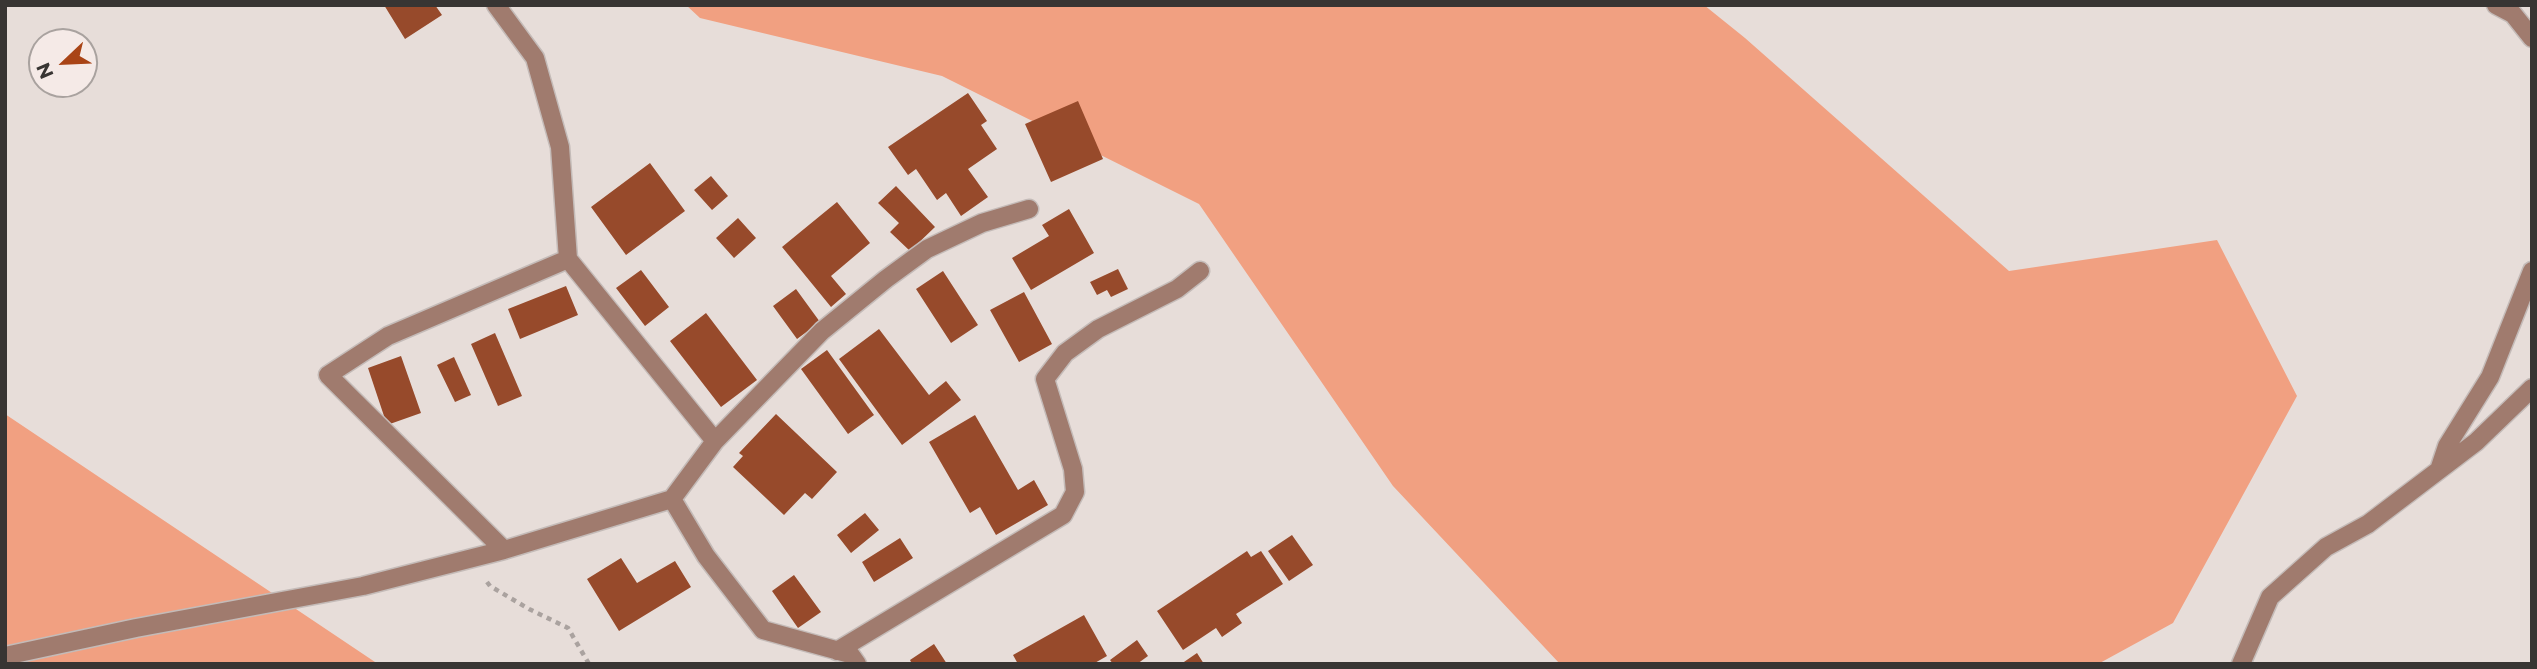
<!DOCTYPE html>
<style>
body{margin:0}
#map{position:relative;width:2537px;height:669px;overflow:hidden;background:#e7ddd9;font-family:Montserrat,sans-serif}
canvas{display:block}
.frame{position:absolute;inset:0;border:7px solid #383533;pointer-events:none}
.north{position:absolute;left:28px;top:28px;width:70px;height:70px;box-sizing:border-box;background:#f5eae7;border:2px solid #a9a29f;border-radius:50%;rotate:247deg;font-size:19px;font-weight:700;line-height:28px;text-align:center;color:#383533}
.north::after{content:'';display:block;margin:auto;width:24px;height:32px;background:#a94416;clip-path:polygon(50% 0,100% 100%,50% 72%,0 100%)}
</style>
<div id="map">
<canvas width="2537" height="669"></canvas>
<div class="frame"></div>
<div class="north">N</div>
</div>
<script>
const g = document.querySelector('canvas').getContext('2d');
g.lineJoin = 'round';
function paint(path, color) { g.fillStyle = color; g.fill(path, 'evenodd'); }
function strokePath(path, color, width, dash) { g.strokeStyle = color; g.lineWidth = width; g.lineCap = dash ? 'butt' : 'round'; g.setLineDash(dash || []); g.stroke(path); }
paint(new Path2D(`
 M 686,5 L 1704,5 L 1745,38 L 2009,271 L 2217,240 L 2297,396 L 2173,623 L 2098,664 L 1560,664 L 1393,486 L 1199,204 L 942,76 L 700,18 Z
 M 5,414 L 378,664 L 5,664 Z`), '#f1a081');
paint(new Path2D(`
 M 384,5 L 435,5 L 442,15 L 405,39 Z
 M 968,93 L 987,121 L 981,125 L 997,149 L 968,169 L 988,197 L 961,216 L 946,193 L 937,200 L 916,169 L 908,175 L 888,147 Z
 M 1078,101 L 1103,159 L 1051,182 L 1025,124 Z
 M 650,163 L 685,211 L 626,255 L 591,207 Z
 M 711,176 L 728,196 L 712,210 L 694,190 Z
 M 896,186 L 935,227 L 910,251 L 890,232 L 899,223 L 878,203 Z
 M 837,202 L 870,243 L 831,276 L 846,294 L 831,307 L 782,247 Z
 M 1069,209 L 1094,253 L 1031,290 L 1012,258 L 1049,236 L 1042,225 Z
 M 738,218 L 756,238 L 734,258 L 716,238 Z
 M 1118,269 L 1128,289 L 1111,297 L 1107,290 L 1097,295 L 1090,282 Z
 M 641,270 L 669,307 L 645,326 L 616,288 Z
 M 943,271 L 978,325 L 951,343 L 916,289 Z
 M 566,286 L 578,315 L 520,339 L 508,309 Z
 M 796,289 L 820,322 L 797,339 L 773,306 Z
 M 1024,292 L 1052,344 L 1019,362 L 990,310 Z
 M 706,313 L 757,380 L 721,407 L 670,341 Z
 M 879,329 L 929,395 L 946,381 L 961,400 L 902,445 L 839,359 Z
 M 495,333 L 522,396 L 498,406 L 471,344 Z
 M 827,350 L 874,415 L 848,434 L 801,369 Z
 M 401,356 L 421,413 L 387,425 L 368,368 Z
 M 454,357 L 471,395 L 455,402 L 437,365 Z
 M 776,414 L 837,472 L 812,499 L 805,493 L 784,515 L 733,467 L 743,456 L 739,453 Z
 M 975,415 L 1018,490 L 1034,480 L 1048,505 L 996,535 L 980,507 L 970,513 L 929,442 Z
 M 865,513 L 879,530 L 851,553 L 837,535 Z
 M 1292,535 L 1313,565 L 1289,581 L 1268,551 Z
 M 900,538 L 913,558 L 874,582 L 862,562 Z
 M 1247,551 L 1251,557 L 1261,551 L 1283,584 L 1236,614 L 1242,623 L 1222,637 L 1216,628 L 1183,650 L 1157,611 Z
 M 621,558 L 637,583 L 675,561 L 691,587 L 619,631 L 587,579 Z
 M 794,575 L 821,612 L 798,628 L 772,591 Z
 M 1084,615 L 1107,656 L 1093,664 L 1018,664 L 1013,655 Z
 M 1137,640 L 1148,656 L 1137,664 L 1113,664 L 1110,660 Z
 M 934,644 L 947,664 L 912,664 L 910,660 Z
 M 1197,653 L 1204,664 L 1181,664 Z`), '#974a2b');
const minor = new Path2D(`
 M 2496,5 L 2513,14 L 2532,38
 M 715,441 L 822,331 L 886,279 L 927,249 L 982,223 L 1029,209
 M 2439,470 L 2447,446 L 2490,377 L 2532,271
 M 672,499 L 706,556 L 763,630 L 850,654 L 857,664
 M 504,550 L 328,375 L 388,336 L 568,259
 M 837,651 L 1063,515 L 1075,492 L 1073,469 L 1045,379 L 1065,353 L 1098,329 L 1177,289 L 1200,271
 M 5,656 L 136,628 L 363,586 L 504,550 L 672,499 L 715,441 L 568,259 L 560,147 L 535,58 L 496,5
 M 2241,664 L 2270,597 L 2326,547 L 2368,524 L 2476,442 L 2532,388`);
strokePath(minor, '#c4bbb8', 21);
strokePath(new Path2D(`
 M 487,582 L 490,586 L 529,609 L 568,628 L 589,664`), '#aaa29f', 4.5, [5, 5]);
strokePath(minor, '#a07b6e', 18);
</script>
